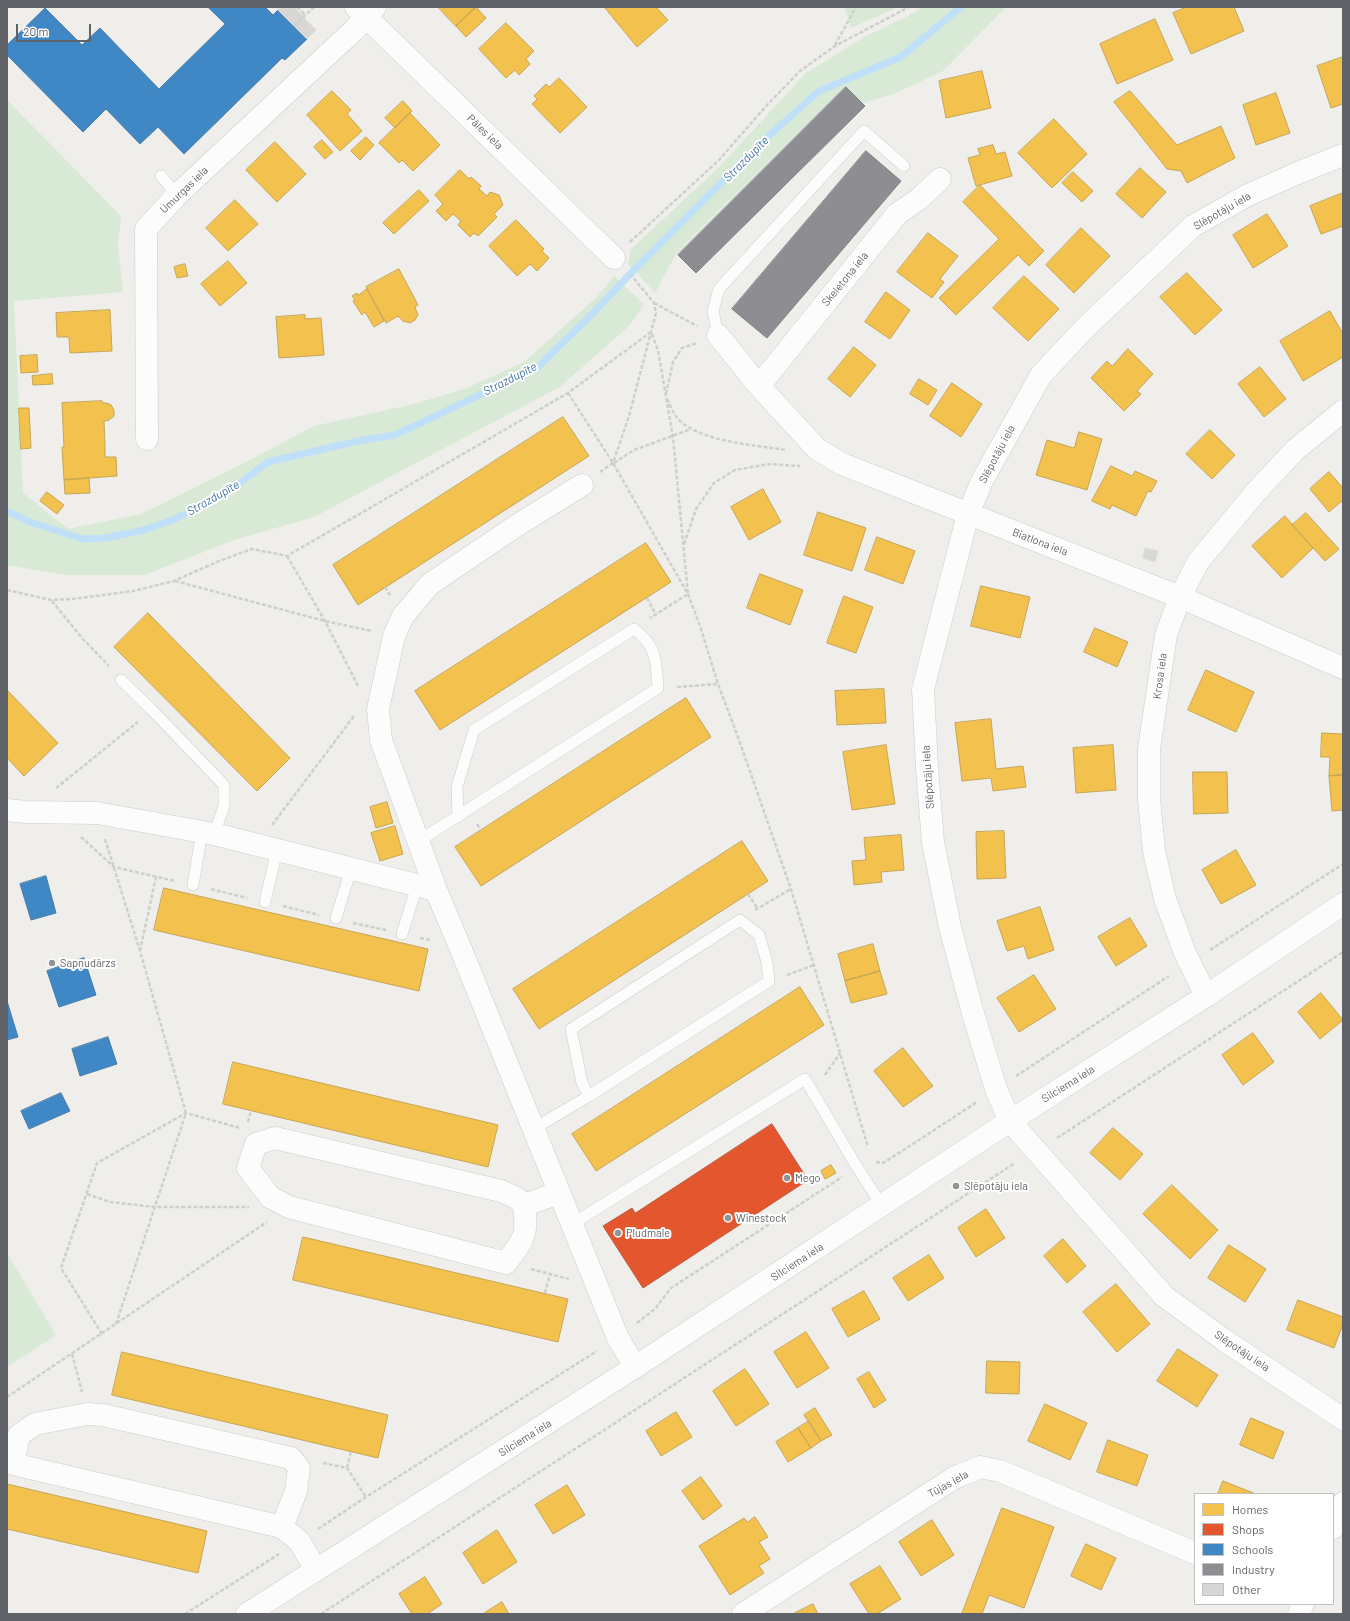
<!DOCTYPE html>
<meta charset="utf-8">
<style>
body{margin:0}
#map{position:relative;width:1350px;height:1621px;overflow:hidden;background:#efeeea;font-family:Barlow,sans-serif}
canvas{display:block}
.frame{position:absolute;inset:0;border:8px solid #5f6367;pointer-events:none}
.legend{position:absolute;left:1194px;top:1493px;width:140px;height:112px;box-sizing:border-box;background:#fff;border:1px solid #bfc1c2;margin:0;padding:5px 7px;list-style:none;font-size:12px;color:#5f6367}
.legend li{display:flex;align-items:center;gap:8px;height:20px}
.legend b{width:20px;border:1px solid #bfc1c2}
.scale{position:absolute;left:16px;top:24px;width:75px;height:18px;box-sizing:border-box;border:2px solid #5f6367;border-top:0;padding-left:5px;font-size:12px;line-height:14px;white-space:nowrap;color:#5f6367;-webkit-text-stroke:3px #fff;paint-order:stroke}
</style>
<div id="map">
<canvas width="1350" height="1621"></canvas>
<div class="frame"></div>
<ul class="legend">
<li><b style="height:11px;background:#f2c14e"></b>Homes</li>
<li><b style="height:11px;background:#e4572e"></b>Shops</li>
<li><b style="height:11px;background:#3f88c5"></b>Schools</li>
<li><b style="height:11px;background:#8d8d92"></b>Industry</li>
<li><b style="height:11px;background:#d8d7d5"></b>Other</li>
</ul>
<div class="scale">20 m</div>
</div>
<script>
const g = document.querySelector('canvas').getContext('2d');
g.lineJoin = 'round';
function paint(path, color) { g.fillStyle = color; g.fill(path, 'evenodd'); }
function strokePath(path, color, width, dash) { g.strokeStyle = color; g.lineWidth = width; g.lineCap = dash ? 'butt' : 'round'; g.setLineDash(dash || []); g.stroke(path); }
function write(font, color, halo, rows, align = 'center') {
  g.font = font + ' Barlow,sans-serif'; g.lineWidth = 4; g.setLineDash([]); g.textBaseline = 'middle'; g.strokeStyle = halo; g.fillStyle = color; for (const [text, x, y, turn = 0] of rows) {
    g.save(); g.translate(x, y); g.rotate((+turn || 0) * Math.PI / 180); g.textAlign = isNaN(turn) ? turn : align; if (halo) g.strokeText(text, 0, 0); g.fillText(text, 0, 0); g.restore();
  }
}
paint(new Path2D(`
 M 844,7 L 898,7 L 851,28 Z
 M 922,7 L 1006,7 L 943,71 L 891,95 L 862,103 L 800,131 L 676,254 L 655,293 L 628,264 L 631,249 L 718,168 L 806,73 L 864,37 L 910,15 Z
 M 7,100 L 121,216 L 118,245 L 123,292 L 14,301 L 23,493 L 68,529 L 141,514 L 248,461 L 314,426 L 414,404 L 467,388 L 524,362 L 597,297 L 614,276 L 644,304 L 630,325 L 560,387 L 314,517 L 234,540 L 145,575 L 65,575 L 7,565 Z
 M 7,1253 L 56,1335 L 7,1367 Z`), '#d8ead6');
const homes = new Path2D(`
 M 438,7 L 476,7 L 456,26 Z
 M 476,7 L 486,18 L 466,37 L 456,26 Z
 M 606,7 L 656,7 L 668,20 L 637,47 L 605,8 Z
 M 1187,7 L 1234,7 L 1244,31 L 1191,54 L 1173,13 Z
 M 1155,19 L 1173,60 L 1117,84 L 1100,44 Z
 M 506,23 L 534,51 L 526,59 L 530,64 L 519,75 L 515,70 L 506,78 L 479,49 Z
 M 1343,57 L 1343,104 L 1331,108 L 1317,66 Z
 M 982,71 L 991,108 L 946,118 L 939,81 Z
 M 559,78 L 587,107 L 560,133 L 532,104 L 537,99 L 534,96 L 546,84 L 549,87 Z
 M 332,91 L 351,110 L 347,114 L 362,131 L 340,151 L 307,115 Z
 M 1130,91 L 1177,145 L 1221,126 L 1235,158 L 1187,183 L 1181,171 L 1167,169 L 1114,102 Z
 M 1276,93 L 1290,133 L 1256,145 L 1243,105 Z
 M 403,101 L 412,111 L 395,128 L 385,118 Z
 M 410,113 L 440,145 L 413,171 L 402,160 L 399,163 L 379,143 Z
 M 1054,119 L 1087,154 L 1052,188 L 1018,153 Z
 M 366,137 L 374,145 L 360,160 L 351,151 Z
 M 322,140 L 333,152 L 325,159 L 314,147 Z
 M 275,142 L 306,174 L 277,202 L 246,170 Z
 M 993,145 L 996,154 L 1005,152 L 1012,176 L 976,186 L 968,158 L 980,155 L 978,149 Z
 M 1140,168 L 1166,192 L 1142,218 L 1116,194 Z
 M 460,170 L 469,179 L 471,177 L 481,186 L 479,189 L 487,196 L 490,192 L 499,195 L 503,205 L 494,214 L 497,217 L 478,236 L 474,233 L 470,237 L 458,225 L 461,221 L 453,214 L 446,221 L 436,211 L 443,204 L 435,195 Z
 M 1073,172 L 1093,191 L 1082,202 L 1062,183 Z
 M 980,185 L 1044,251 L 1029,266 L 1018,255 L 956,315 L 939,298 L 999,239 L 963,202 Z
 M 419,190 L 429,201 L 394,234 L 383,223 Z
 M 1343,193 L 1343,226 L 1321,234 L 1310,206 Z
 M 235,200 L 258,224 L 228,251 L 206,228 Z
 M 1267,214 L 1288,246 L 1253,268 L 1233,235 Z
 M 516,220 L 544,249 L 542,251 L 549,258 L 537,271 L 530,264 L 517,276 L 489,246 Z
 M 1081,228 L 1110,256 L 1074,293 L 1046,265 Z
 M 928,233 L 958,256 L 940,279 L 944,282 L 932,298 L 897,272 Z
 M 228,261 L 247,283 L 220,306 L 201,284 Z
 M 185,264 L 188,276 L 177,278 L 174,267 Z
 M 399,269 L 418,305 L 415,307 L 418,315 L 415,320 L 410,323 L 403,321 L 398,316 L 386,323 L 366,287 Z
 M 1187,273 L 1222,310 L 1195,335 L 1160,297 Z
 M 1024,276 L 1059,309 L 1028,341 L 993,308 Z
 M 367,289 L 384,321 L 374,327 L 365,312 L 362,315 L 353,301 L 355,300 L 352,296 L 357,293 L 358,295 Z
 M 886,292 L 910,310 L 890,339 L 865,322 Z
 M 110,310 L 112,351 L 70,353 L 69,337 L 57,337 L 56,313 Z
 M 1330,311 L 1343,334 L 1343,357 L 1303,381 L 1280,341 Z
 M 305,315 L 305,319 L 321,318 L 324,355 L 279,358 L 276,317 Z
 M 854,347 L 876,365 L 850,397 L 828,379 Z
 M 1128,349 L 1153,374 L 1137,391 L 1141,394 L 1124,411 L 1091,378 L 1107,361 L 1112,366 Z
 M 37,355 L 38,372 L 21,373 L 20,356 Z
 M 1260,367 L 1286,399 L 1264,417 L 1238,384 Z
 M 52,374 L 53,384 L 33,385 L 32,376 Z
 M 919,379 L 937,390 L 928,405 L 910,394 Z
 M 952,383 L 982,404 L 961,437 L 930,416 Z
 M 102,401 L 103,403 L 107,403 L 111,405 L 114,410 L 114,416 L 109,420 L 104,421 L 105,444 L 105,457 L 116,457 L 117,476 L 64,480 L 62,447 L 64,447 L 62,403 Z
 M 19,408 L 29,408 L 31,448 L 21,449 Z
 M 563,417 L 589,456 L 358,605 L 333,565 Z
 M 1210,430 L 1235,455 L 1212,479 L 1186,454 Z
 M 1079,432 L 1102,439 L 1087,490 L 1036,475 L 1047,440 L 1074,448 Z
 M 1111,466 L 1132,476 L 1135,471 L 1157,481 L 1151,492 L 1148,491 L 1136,516 L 1112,505 L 1110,509 L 1092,501 Z
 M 1329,472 L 1343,488 L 1343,500 L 1329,512 L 1310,489 Z
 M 89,478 L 90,493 L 65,494 L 64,480 Z
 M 763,489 L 781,522 L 749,540 L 731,507 Z
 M 47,492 L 64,505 L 57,514 L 40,501 Z
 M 818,512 L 866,528 L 852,571 L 804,555 Z
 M 1306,513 L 1339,549 L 1325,561 L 1292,525 Z
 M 1285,516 L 1313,548 L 1282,578 L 1252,546 Z
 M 877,537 L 915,551 L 903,584 L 865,570 Z
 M 646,543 L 671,582 L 440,730 L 415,691 Z
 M 760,574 L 803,590 L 790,625 L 747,608 Z
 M 981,586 L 1030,597 L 1020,638 L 971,626 Z
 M 844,596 L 873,607 L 856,653 L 827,643 Z
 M 148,613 L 290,758 L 257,791 L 114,647 Z
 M 1095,628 L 1128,642 L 1117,667 L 1084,652 Z
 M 1206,670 L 1254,692 L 1236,732 L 1188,710 Z
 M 884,689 L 886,723 L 837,725 L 835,691 Z
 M 7,690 L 58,743 L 24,776 L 7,758 Z
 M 686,698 L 711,737 L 481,886 L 455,847 Z
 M 991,719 L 996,769 L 1023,766 L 1026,787 L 993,791 L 991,778 L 962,781 L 955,723 Z
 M 1322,733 L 1343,734 L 1343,775 L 1329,776 L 1330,757 L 1321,757 Z
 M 886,745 L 895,804 L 852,810 L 843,752 Z
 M 1113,745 L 1116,790 L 1076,793 L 1073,748 Z
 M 1193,772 L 1227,772 L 1228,813 L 1194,814 Z
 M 1343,775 L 1343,810 L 1332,811 L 1329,776 Z
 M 387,802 L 393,823 L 376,828 L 370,807 Z
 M 395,826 L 403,854 L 380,861 L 371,833 Z
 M 1004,831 L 1006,878 L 977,879 L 976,832 Z
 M 901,835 L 904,870 L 881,872 L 882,882 L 854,885 L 852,861 L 866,860 L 864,838 Z
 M 742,841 L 768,881 L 539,1029 L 513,989 Z
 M 1236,850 L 1256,885 L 1221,904 L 1202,870 Z
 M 164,888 L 428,949 L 419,991 L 154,930 Z
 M 1040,907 L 1054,950 L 1028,959 L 1024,946 L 1007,951 L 997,921 Z
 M 1130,918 L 1147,946 L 1116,966 L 1098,937 Z
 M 873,944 L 880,971 L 845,981 L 838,954 Z
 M 880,971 L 887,994 L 851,1003 L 845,981 Z
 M 1034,975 L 1056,1009 L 1019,1032 L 997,998 Z
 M 800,987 L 824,1025 L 596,1171 L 572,1134 Z
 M 1321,993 L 1343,1020 L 1320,1039 L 1298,1012 Z
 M 1253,1033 L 1274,1062 L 1243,1085 L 1222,1055 Z
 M 903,1048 L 933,1086 L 903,1107 L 874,1071 Z
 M 233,1062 L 498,1125 L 488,1167 L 223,1104 Z
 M 1113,1128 L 1143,1154 L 1120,1180 L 1090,1153 Z
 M 831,1165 L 836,1173 L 825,1179 L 821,1171 Z
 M 1172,1185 L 1218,1230 L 1190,1259 L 1143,1214 Z
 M 986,1209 L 1005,1238 L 976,1257 L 958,1228 Z
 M 303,1237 L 568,1299 L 558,1342 L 293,1280 Z
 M 1063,1239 L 1086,1266 L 1067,1283 L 1044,1256 Z
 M 1229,1245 L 1266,1269 L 1245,1302 L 1208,1278 Z
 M 929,1255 L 944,1278 L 908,1301 L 893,1278 Z
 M 1116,1284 L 1150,1324 L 1117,1352 L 1083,1312 Z
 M 864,1291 L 880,1319 L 848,1337 L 832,1309 Z
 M 1298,1300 L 1343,1317 L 1343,1324 L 1334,1348 L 1287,1330 Z
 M 806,1332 L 829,1368 L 797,1388 L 774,1352 Z
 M 1178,1349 L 1218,1375 L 1197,1407 L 1157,1381 Z
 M 122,1352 L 388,1415 L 378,1458 L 112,1395 Z
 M 987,1361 L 1020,1362 L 1019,1394 L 986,1393 Z
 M 745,1369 L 769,1404 L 736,1426 L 713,1391 Z
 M 869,1372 L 886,1400 L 874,1408 L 857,1379 Z
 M 1045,1404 L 1087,1423 L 1070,1460 L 1028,1441 Z
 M 815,1408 L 832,1435 L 821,1441 L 804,1415 Z
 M 676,1412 L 692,1437 L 661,1456 L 646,1431 Z
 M 1251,1418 L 1284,1432 L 1273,1459 L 1240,1445 Z
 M 809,1421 L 821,1441 L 811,1448 L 798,1428 Z
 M 798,1428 L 811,1448 L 788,1462 L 776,1442 Z
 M 1108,1440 L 1148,1455 L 1137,1486 L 1097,1472 Z
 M 701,1477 L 722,1506 L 703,1520 L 682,1491 Z
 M 1223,1481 L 1256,1494 L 1218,1494 Z
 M 7,1484 L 207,1531 L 198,1573 L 7,1529 Z
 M 567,1485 L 585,1515 L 553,1534 L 535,1505 Z
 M 1002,1508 L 1054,1527 L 1024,1608 L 989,1595 L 982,1614 L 962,1614 Z
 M 755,1517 L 768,1537 L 759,1542 L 770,1559 L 759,1566 L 764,1573 L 730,1595 L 699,1546 L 744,1518 L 747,1522 Z
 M 932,1520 L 954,1555 L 921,1576 L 899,1542 Z
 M 497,1530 L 517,1562 L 483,1584 L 463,1553 Z
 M 1086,1544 L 1116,1558 L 1101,1590 L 1071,1576 Z
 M 880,1566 L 901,1599 L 877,1614 L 869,1614 L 850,1584 Z
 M 425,1577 L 442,1604 L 427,1614 L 412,1614 L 399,1594 Z
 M 502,1602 L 509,1614 L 483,1614 Z
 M 813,1604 L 818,1614 L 793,1614 Z`);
paint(homes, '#f2c14e');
strokePath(homes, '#c6a556', 1);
const shops = new Path2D(`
 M 772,1124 L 808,1180 L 643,1288 L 603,1226 L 632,1208 L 635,1213 Z`);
paint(shops, '#e4572e');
strokePath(shops, '#bc5b3f', 1);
const schools = new Path2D(`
 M 208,7 L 265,7 L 273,15 L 278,10 L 307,39 L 285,60 L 282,58 L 184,154 L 158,127 L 140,144 L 106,109 L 83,132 L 7,55 L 7,45 L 45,8 L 82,45 L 100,28 L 159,89 L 225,24 Z
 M 46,876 L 56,913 L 31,920 L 20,884 Z
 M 84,958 L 96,995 L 59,1007 L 47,971 Z
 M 7,1001 L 18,1037 L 7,1040 Z
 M 108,1037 L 117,1064 L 80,1076 L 72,1049 Z
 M 61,1093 L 70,1111 L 29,1129 L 21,1111 Z`);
paint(schools, '#3f88c5');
strokePath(schools, '#497da9', 1);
const industry = new Path2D(`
 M 846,87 L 865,106 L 696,273 L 678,255 Z
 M 866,151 L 901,181 L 767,338 L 732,309 Z`);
paint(industry, '#8d8d92');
strokePath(industry, '#7f8085', 1);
strokePath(new Path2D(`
 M 7,511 L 30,522 L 83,539 L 106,538 L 144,530 L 175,519 L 232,489 L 268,462 L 358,441 L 395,435 L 537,368 L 589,317 L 633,271 L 763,141 L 819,91 L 901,57 L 961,7`), '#bfe0f8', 7);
const building = new Path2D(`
 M 281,7 L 294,7 L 316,30 L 307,39 L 278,10 Z
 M 1145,548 L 1158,551 L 1155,562 L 1143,558 Z`);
paint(building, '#d8d7d5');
strokePath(building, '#deddd9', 1);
const service = new Path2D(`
 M 161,176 L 177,195
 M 718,335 L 713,311 L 719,289 L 864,131 L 904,166
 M 121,680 L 152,710 L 224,785 L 224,806 L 214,834
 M 417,842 L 658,688 C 656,662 657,646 634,629 L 474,730 L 457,787 L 458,817
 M 193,885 L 202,832
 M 265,902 L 277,850
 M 336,918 L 351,869
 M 402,934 L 417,886
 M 533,1129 L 589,1096 L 769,981 L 767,962 L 759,935 L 740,920 L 571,1029 L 582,1083 L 589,1096
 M 572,1224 L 805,1079 L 857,1167 L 882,1206`);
const minor = new Path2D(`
 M 356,7 L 614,258
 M 1343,155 L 1300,172 L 1248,195 L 1193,226 L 1085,328 L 1041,375 L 982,481 L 968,514 L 923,689 L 927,768 L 933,842 L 950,927 L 972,1010 L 996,1089 L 1010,1121 L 1164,1296 L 1224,1340 L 1343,1419
 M 718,335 L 759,386 L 817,449 L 842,464 L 1180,597 L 1343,668
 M 759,386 L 897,214 L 919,199 L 940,179
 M 147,439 L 146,229 L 177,195 L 353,31 L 375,7
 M 582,485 L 516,526 L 430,584 L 403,616 L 394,636 L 378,709 L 381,740 L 436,890 L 460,947 L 618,1338 L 635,1367
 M 7,810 L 26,812 L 97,813 L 214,834 L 436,890
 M 1206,996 L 1185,953 L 1165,899 L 1154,851 L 1149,799 L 1149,749 L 1166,635 L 1180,597 L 1198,562 L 1255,493 L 1295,450 L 1343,411
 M 524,1205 L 517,1198 L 501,1191 L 275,1138 L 256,1144 L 248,1168 L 270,1197 L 289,1207 L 506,1263 C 524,1239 528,1236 524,1205 L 559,1193
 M 282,1527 L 296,1491 L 299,1468 L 291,1458 L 103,1415 L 87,1414 L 35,1424 L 19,1435 L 13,1464 L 282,1527 L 299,1541 L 316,1570
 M 743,1614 L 954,1478 L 980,1467 L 1000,1471 L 1195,1553`);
const tertiary = new Path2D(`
 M 1333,1528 L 1343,1503
 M 247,1614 L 635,1367 L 1010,1121 L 1206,996 L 1343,904
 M 1299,1614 L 1303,1604`);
strokePath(service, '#cbcccc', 12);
strokePath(minor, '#cbcccc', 23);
strokePath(tertiary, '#cbcccc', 23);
strokePath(new Path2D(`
 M 297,7 L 305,15
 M 294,26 L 314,7
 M 835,45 L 856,7
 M 630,242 L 719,160 L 767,105 L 800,71 L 835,46 L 909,7
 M 654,303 L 697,326
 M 568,393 L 613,463 L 688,594 L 700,626 L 718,684 L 738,737 L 791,889 L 868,1147
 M 666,394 L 673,362 L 682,348 L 697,343
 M 667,399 C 670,404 673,413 677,418 C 699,442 755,445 786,450
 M 614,463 L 634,450 L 691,429
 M 600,472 L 613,463 L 629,416 L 656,313 L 654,303 L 631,275
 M 684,544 L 696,509 L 714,483 L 735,470 L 770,464 L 800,466
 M 287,556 L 325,621 L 358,686
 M 175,581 L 325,621 L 372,631
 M 385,587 L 390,595
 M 7,590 L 51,600 L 73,599 L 133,591 L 174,581 L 219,561 L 252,549 L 287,556 L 568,393 L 651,332 L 658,350 L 673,437 L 688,594 L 650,618
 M 647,598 L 656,615
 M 52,601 L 82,638 L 109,666
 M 677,687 L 718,684
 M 56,788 L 138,722
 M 477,824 L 481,830
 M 272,825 L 354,716
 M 81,837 L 114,867 L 175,881
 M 105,839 L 140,951 L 186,1113 L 116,1324
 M 211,889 L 247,898
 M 748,894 L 758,909
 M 283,906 L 319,915
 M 755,910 L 791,889
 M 353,923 L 386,930
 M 420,938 L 430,940
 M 1210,950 L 1343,864
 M 140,951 L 156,877
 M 787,975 L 814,965
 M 825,1075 L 840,1053
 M 1016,1076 L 1169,976
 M 248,1122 L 251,1111
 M 1057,1138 L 1343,952
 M 876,1162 L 883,1163 L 899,1153 L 977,1102
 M 87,1194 L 110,1202 L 155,1207 L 249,1207
 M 531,1269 L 569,1279
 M 545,1293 L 550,1274
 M 637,1323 L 655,1309 L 671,1288 L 842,1177
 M 102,1334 L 61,1268 L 97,1163 L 186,1113 L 240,1128
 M 72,1354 L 82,1392
 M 7,1397 L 267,1222
 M 323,1463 L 347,1468 L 366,1497
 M 347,1468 L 351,1451
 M 318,1529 L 366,1497 L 597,1351
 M 185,1614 L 279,1554
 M 321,1614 L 1015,1163`), '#ccd0cd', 2.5, [4, 2]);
strokePath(service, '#fdfcfc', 11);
strokePath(minor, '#fdfcfc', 22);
strokePath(tertiary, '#fdfcfc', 22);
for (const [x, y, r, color] of [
 [52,963,4,"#919495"],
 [787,1178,4,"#919495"],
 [956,1186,4,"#919495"],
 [728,1218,4,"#919495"],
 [618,1233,4,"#919495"]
]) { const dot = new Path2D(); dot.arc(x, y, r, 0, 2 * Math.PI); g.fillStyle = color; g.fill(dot); strokePath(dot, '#fff', 1.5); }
write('11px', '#5f6367', '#fff', [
 ["Pāles iela",485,132,44],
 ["Umurgas iela",184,190,-44],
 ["Slēpotāju iela",1222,211,-30],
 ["Skeletona iela",845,279,-51],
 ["Slēpotāju iela",997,454,-62],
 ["Biatlona iela",1040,542,21],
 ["Krosa iela",1160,676,-82],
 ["Slēpotāju iela",928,777,-94],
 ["Silciema iela",1068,1084,-32],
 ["Silciema iela",797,1262,-33],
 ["Slēpotāju iela",1242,1351,34],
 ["Silciema iela",525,1438,-32],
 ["Tūjas iela",948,1484,-29]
]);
write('11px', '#5f6367', '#fff', [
 ["Sapņudārzs",60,963],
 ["Mego",795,1178],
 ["Slēpotāju iela",964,1186],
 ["Winestock",736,1218],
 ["Pludmale",626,1233]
], 'left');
write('italic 12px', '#4174a9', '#fff', [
 ["Strazdupīte",746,159,-45],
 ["Strazdupīte",510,379,-27],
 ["Strazdupīte",213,498,-30]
]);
</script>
